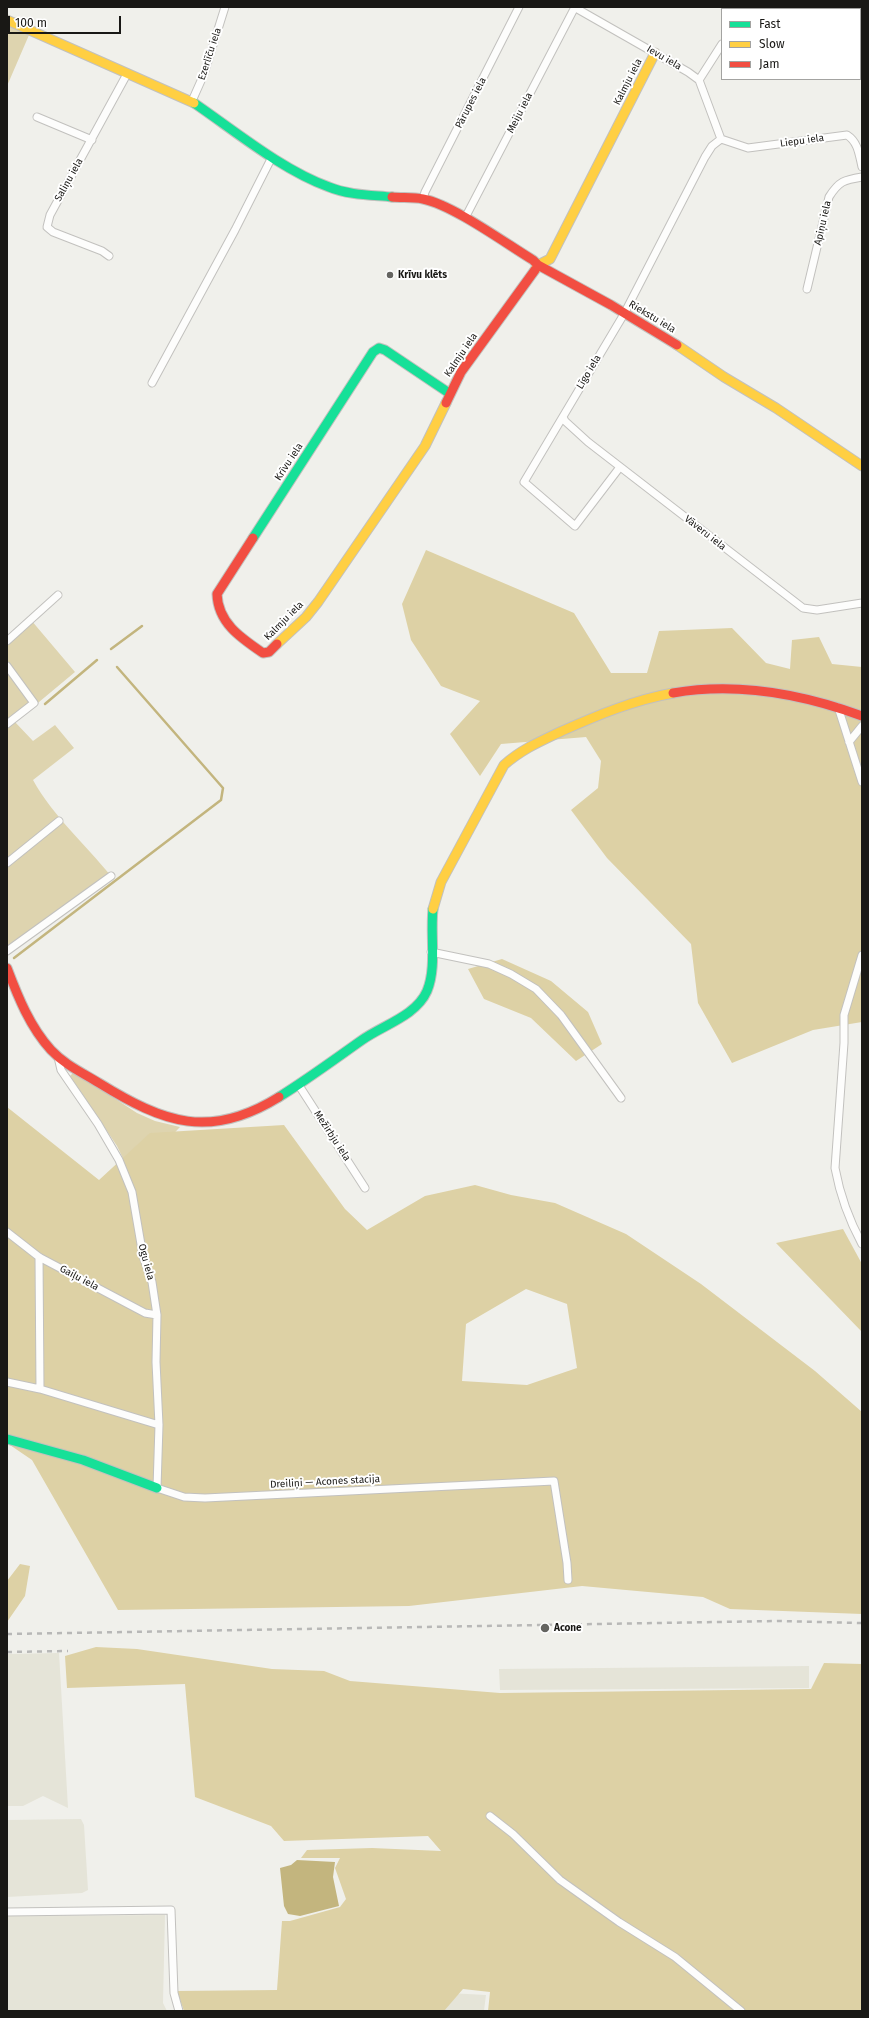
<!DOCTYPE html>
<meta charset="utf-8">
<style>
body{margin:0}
#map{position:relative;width:869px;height:2018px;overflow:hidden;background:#f0f0eb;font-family:"Fira Sans",sans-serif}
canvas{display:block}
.frame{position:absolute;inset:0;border:8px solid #191815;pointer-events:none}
.legend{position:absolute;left:721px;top:8px;width:140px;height:72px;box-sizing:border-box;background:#fff;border:1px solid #a3a3a1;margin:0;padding:5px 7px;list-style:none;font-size:12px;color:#191815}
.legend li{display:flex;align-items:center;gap:8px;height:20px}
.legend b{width:20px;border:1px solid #a3a3a1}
.scale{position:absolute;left:8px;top:16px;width:113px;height:18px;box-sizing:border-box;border:2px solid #191815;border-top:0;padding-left:5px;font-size:12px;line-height:14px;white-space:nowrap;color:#191815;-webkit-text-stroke:3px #fff;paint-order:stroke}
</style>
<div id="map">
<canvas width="869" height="2018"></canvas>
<div class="frame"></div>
<ul class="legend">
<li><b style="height:5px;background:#16e098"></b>Fast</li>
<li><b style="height:5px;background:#ffcf43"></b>Slow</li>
<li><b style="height:5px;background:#f24e42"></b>Jam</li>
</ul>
<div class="scale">100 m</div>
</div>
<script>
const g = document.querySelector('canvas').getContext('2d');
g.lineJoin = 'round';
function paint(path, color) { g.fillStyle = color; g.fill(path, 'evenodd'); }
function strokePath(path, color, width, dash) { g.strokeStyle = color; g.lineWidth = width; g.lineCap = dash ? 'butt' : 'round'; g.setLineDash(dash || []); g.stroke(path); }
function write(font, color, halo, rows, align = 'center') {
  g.font = font + ' "Fira Sans",sans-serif'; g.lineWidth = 4; g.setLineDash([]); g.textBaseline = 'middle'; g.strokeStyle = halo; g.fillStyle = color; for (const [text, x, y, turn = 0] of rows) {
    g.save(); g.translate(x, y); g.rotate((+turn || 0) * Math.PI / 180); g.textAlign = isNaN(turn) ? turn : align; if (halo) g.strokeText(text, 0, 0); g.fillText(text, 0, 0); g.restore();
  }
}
paint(new Path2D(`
 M 59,1653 L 68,1808 L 43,1796 L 23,1806 L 7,1806 L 7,1654 Z
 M 809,1666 L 809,1688 L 500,1690 L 499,1669 Z
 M 81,1819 L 84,1825 L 88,1890 L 82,1893 L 7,1897 L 7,1820 Z
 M 165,1915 L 163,2003 L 167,2011 L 7,2011 L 7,1916 Z
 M 393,1990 L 486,1995 L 484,2011 L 299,2011 Z`), '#e5e4d8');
paint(new Path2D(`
 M 7,25 L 29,35 L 7,86 Z
 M 31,620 L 75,672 L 15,722 L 33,741 L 55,725 L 74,748 L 33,780 C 53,816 85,844 111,876 L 7,951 L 7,641 Z
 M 74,1072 L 137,1113 L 155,1121 L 180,1127 L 132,1177 L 117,1146 L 70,1076 Z`), '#ded4af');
paint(new Path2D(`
 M 426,550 L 574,613 L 611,673 L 647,673 L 659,631 L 732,628 L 766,663 L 790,669 L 792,640 L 819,637 L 832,664 L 862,667 L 862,1022 L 813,1030 L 732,1063 L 698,1003 L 691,944 L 607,858 L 571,810 L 598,788 L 601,761 L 586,737 L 501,744 L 480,776 L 450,734 L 480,701 L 441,686 L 411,640 L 402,604 Z
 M 502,959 L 551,981 L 588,1012 L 602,1044 L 576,1061 L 531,1018 L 484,999 L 468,969 Z
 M 7,1107 L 99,1180 L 150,1133 L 284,1125 L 345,1209 L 367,1230 L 425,1196 L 475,1185 L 511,1195 L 555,1203 L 626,1234 L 701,1284 L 815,1371 L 862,1412 L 862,1614 L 730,1609 L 703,1597 L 582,1586 L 409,1606 L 118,1610 L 32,1460 L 7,1443 ZM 526,1289 L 567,1304 L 577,1368 L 527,1385 L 462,1381 L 466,1324 Z
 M 843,1229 L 862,1264 L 862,1332 L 776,1243 Z
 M 20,1564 L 30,1566 L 25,1596 L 7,1622 L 7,1581 Z
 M 96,1647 L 137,1649 L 272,1669 L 324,1671 L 350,1681 L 500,1693 L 811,1689 L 824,1663 L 862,1664 L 862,2011 L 488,2011 L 490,1992 L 463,1989 L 444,2011 L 184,2011 L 177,1991 L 277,1990 L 282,1921 L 290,1921 L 340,1907 L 346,1899 L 335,1868 L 340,1858 L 301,1858 L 307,1850 L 372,1848 L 441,1851 L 428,1836 L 284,1841 L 271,1826 L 195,1797 L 185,1684 L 67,1688 L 65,1656 Z`), '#ddd1a5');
paint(new Path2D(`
 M 297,1860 L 335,1862 L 333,1877 L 339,1906 L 300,1916 L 288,1914 L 284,1906 L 280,1868 L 291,1865 Z`), '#c3b57e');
strokePath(new Path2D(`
 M 111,649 L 142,626
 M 45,704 L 97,660
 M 14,958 L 221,800 L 223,788 L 117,667`), '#c3b57e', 2.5);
const street = new Path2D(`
 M 574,7 L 688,72 L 699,80 L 721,139
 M 744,9 L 745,7
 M 699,80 L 722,44
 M 192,101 L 204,74 L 225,7
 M 37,117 L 92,140
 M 721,139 L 748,148 L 847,135 C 858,142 859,154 862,167
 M 423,199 L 425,192 L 519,7
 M 465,218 L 575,7
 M 109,256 L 102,251 L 53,232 L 47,227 L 50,215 L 127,74
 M 807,289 L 829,197 C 839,181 844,180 862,177
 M 152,383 L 235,230 L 272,157
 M 563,417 L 565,421 L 588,442 L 803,608 L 817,610 L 862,603
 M 620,467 L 575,526 L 524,482 L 624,314 L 705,157 L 712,146 L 721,139
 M 7,641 L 58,595
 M 7,666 L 34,703 L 7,724
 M 838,707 L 862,782
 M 849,742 L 862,726
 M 7,863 L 59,821
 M 7,951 L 111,876
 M 431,952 L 489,964 L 511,974 L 536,989 L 561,1015 L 621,1098
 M 862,955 L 844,1015 L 844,1043 L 835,1168 C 840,1195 849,1220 862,1244
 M 58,1057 L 61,1070 L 98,1124 L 119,1160 L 132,1192 L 143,1256 L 152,1282 L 157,1315 L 156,1362 L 159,1425 L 157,1488 L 184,1497 L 205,1498 L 554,1481 L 567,1563 L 568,1580
 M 298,1084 L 365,1188
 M 7,1232 L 39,1257 L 145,1313 L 157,1315
 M 39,1257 L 40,1389
 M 7,1382 L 40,1389 L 159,1425
 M 490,1816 L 513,1834 L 560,1880 L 619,1922 L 675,1957 L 741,2011
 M 7,1912 L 171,1910 L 174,1993 L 179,2011`);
const fast = new Path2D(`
 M 194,103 C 235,131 282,170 329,187 C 348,195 372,195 392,197
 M 253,538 L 373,352 L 379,348 L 385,350 L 449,393
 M 279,1097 C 308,1079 335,1059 362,1040 C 383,1025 416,1016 427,991 C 437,967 430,935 433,909
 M 7,1439 L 83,1460 L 157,1488`);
const slow = new Path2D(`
 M 7,20 L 194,103
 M 535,270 L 538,265 L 550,259 L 655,53
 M 677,345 L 724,377 L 776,408 L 862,466
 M 277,644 L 306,617 L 318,602 L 425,446 L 446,403
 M 433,909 L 441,882 L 504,765 C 522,749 541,741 562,731 C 598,715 634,700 673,693`);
const jam = new Path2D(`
 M 392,197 C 402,198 413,197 423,199 C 453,205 505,243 533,260 L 538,265 L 611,305 L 677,345
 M 446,403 L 461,372 L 535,270
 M 253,538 L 217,594 C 218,623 241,638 263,653 L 269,652 L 277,644
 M 673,693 C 736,682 802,694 862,716
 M 7,968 C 18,997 30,1027 51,1050 C 65,1065 83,1073 99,1083 C 164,1123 210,1140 279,1097`);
strokePath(street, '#c2c1be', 9);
strokePath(fast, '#c2c1be', 11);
strokePath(slow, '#c2c1be', 11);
strokePath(jam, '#c2c1be', 11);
strokePath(street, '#fdfdfc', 7);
strokePath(fast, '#16e098', 9);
strokePath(slow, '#ffcf43', 9);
strokePath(jam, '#f24e42', 9);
strokePath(new Path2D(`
 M 7,1634 L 777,1621 L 862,1623
 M 7,1652 L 68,1651`), '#b8b8b7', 2.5, [5, 5]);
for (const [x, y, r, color] of [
 [390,275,4,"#646460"],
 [545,1628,5,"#646460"]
]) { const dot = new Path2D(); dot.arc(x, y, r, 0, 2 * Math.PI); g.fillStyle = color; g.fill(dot); strokePath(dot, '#fff', 1.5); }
write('10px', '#191815', '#fff', [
 ["Ezerlīču iela",210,54,-72],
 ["Ievu iela",664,58,30],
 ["Kalmju iela",628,82,-63],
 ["Pārupes iela",471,103,-63],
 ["Meiju iela",520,113,-63],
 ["Liepu iela",802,141,-8],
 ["Saliņu iela",69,180,-61],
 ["Apiņu iela",823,223,-77],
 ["Riekstu iela",652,317,31],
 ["Kalmju iela",461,355,-56],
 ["Līgo iela",589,372,-59],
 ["Krīvu iela",289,462,-57],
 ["Vāveru iela",705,533,38],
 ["Kalmju iela",284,621,-45],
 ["Mežirbju iela",332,1136,57],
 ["Ogu iela",146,1262,75],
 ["Gaiļu iela",79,1278,28],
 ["Dreiliņi — Acones stacija",325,1482,-3]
]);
write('bold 10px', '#191815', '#fff', [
 ["Krīvu klēts",398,275],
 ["Acone",554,1628]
], 'left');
</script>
